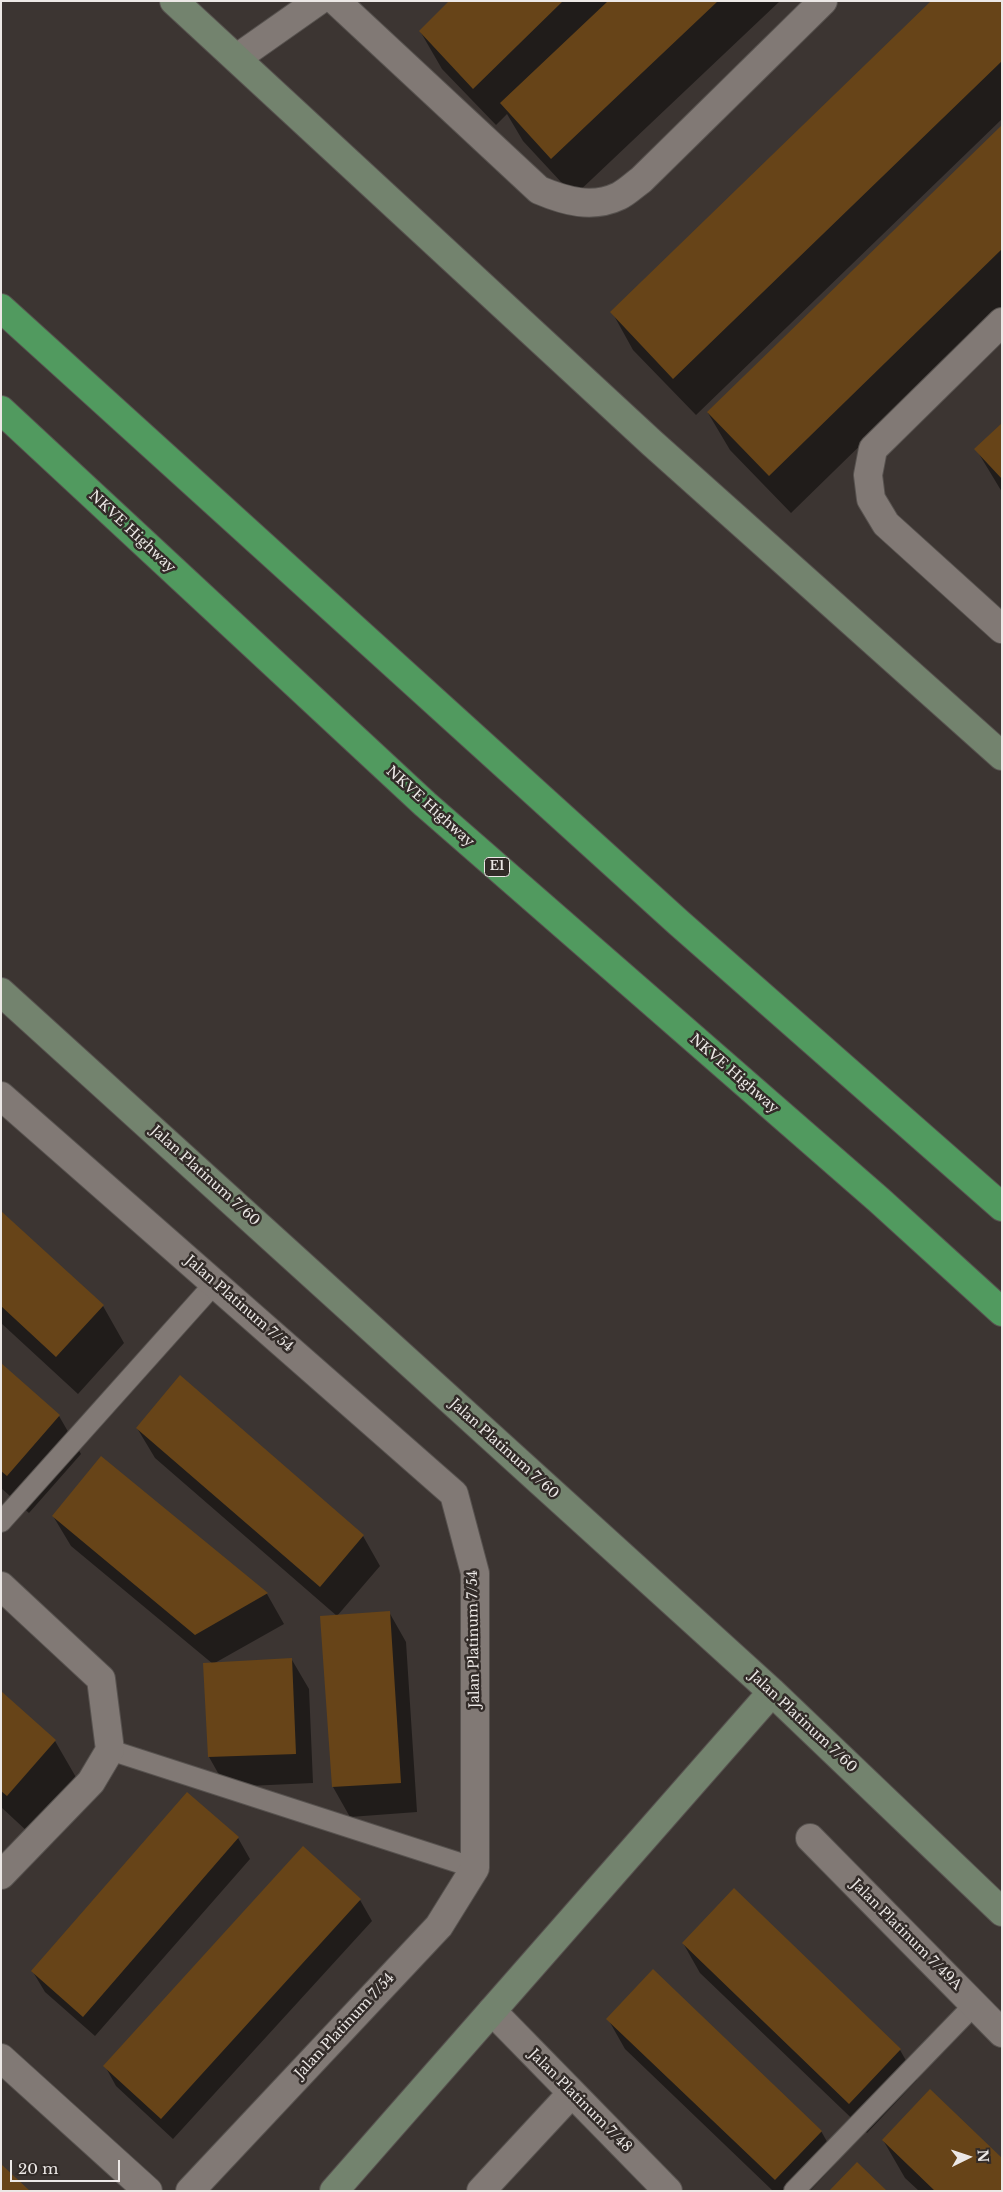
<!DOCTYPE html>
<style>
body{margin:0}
#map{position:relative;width:1003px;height:2192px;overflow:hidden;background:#3c3532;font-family:"Libre Baskerville",serif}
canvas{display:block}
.frame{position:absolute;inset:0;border:2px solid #ece8e6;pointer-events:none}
.north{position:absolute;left:943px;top:2132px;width:50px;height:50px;-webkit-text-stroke:4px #322b28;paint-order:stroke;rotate:86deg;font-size:14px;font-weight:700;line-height:20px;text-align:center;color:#ece8e6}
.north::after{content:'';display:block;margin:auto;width:18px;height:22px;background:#ece8e6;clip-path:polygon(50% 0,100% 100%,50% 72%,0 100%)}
.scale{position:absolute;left:10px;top:2160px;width:110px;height:22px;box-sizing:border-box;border:2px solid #ece8e6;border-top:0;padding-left:6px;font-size:15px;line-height:18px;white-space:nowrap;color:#ece8e6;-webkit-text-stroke:4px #322b28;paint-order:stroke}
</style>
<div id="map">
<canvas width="1003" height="2192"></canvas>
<div class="frame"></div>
<div class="north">N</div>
<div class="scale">20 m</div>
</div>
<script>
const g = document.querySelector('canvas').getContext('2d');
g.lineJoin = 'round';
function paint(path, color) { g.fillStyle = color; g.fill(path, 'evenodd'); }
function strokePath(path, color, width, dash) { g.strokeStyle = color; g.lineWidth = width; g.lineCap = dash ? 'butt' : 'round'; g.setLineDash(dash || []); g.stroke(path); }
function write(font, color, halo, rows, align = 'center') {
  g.font = font + ' "Libre Baskerville",serif'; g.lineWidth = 5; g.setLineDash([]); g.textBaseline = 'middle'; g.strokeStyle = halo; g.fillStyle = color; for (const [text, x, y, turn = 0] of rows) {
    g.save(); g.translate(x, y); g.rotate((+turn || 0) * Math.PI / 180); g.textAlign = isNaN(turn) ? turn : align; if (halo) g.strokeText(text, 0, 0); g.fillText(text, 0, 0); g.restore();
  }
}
paint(new Path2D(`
 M 451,1 L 780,1 L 574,196 L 523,141 L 507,114 L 496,125 L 442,69 L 420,31 Z
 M 1002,1 L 1002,119 L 696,415 L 633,350 L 612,312 Z
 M 1002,127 L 1002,307 L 791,513 L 730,450 L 708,413 Z
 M 1002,425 L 1002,492 L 976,449 Z
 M 1,1213 L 103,1306 L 124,1343 L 78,1394 L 1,1323 Z
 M 1,1365 L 59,1416 L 81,1454 L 29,1513 L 1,1488 Z
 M 137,1428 L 363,1536 L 380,1566 L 337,1616 L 389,1612 L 406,1642 L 417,1812 L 350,1817 L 333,1787 L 321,1617 L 337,1616 L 155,1458 Z
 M 102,1458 L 267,1594 L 284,1624 L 213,1664 L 292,1660 L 309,1689 L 313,1783 L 226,1787 L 209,1757 L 204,1664 L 213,1664 L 71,1546 L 53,1516 Z
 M 1,1692 L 55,1741 L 77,1779 L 29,1833 L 1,1807 Z
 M 238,1838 L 250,1859 L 95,2036 L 45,1992 L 33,1972 Z
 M 360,1900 L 372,1921 L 173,2139 L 116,2086 L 105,2066 Z
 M 683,1943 L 900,2050 L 917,2080 L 867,2133 L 700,1973 Z
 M 608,2019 L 821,2131 L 838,2161 L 810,2191 L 773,2191 L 625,2049 Z
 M 883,2140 L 1002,2191 L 919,2191 L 905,2178 Z`), '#0007');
paint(new Path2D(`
 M 449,1 L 563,1 L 473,89 L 419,31 Z
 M 608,1 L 718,1 L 551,159 L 500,103 Z
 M 931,1 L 1002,1 L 1002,61 L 673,379 L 610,312 Z
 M 1002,125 L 1002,249 L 769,476 L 707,412 Z
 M 1002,423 L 1002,479 L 974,449 Z
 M 1,1211 L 104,1305 L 56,1357 L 1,1306 Z
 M 1,1363 L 60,1415 L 7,1476 L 1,1471 Z
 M 180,1375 L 364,1535 L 320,1587 L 136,1428 Z
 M 101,1456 L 268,1593 L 195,1635 L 52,1516 Z
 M 390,1611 L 401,1783 L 332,1787 L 320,1616 Z
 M 292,1658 L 296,1754 L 208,1757 L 203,1663 Z
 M 1,1691 L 56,1740 L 7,1796 L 1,1791 Z
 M 187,1792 L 239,1837 L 83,2017 L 31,1971 Z
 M 303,1846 L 361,1899 L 161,2119 L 103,2066 Z
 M 734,1888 L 901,2049 L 849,2104 L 682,1943 Z
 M 653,1969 L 822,2131 L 775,2180 L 606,2019 Z
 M 930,2089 L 1002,2158 L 1002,2191 L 935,2191 L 882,2140 Z
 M 857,2162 L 887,2191 L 829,2191 Z
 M 1,2164 L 30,2191 L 1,2191 Z`), '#674418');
const lane = new Path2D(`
 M 1,1522 L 215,1283
 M 110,1750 L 475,1868
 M 794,2191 L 974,2005`);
const street = new Path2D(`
 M 336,1 L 539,190 C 565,201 592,209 619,196 C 627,192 634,185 641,180 L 823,1
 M 237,58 L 318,1
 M 1002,322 L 873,449 L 868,475 L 871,499 L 886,524 L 1002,629
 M 1,1096 L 454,1494 L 475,1573 L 475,1868 L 439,1926 L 190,2191
 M 1,1586 L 101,1679 L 110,1750 L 91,1782 L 1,1875
 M 810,1838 L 1002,2033
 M 492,2011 L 668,2191
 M 1,2058 L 148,2191
 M 481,2191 L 571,2094`);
const secondary = new Path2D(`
 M 174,1 L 652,443 L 1002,756
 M 1,992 L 772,1692 L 1002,1912
 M 334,2191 L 772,1692`);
const highway = new Path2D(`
 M 1,308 L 679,923 L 1002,1207
 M 1,410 L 425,804 L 879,1200 L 1002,1312`);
strokePath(lane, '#57524f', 22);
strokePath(street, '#57524f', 30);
strokePath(secondary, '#57524f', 30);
strokePath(highway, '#57524f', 30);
strokePath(lane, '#817975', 20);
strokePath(street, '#817975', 28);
strokePath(secondary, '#73836e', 28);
strokePath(highway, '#519a5f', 28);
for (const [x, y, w] of [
 [497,867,25]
]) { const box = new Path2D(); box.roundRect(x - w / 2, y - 9.5, w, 19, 4); g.fillStyle = '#322b28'; g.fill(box); strokePath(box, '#ece8e6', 1); }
write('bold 12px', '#ece8e6', null, [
 ["E1",497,867]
]);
write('14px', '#ece8e6', '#322b28', [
 ["NKVE Highway",132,532,43],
 ["NKVE Highway",430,807,42],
 ["NKVE Highway",734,1074,41],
 ["Jalan Platinum 7/60",205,1176,42],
 ["Jalan Platinum 7/54",239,1304,41],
 ["Jalan Platinum 7/60",504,1449,42],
 ["Jalan Platinum 7/54",474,1639,-91],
 ["Jalan Platinum 7/60",803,1722,43],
 ["Jalan Platinum 7/49A",906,1935,45],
 ["Jalan Platinum 7/54",345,2026,-47],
 ["Jalan Platinum 7/48",580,2101,45]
]);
</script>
